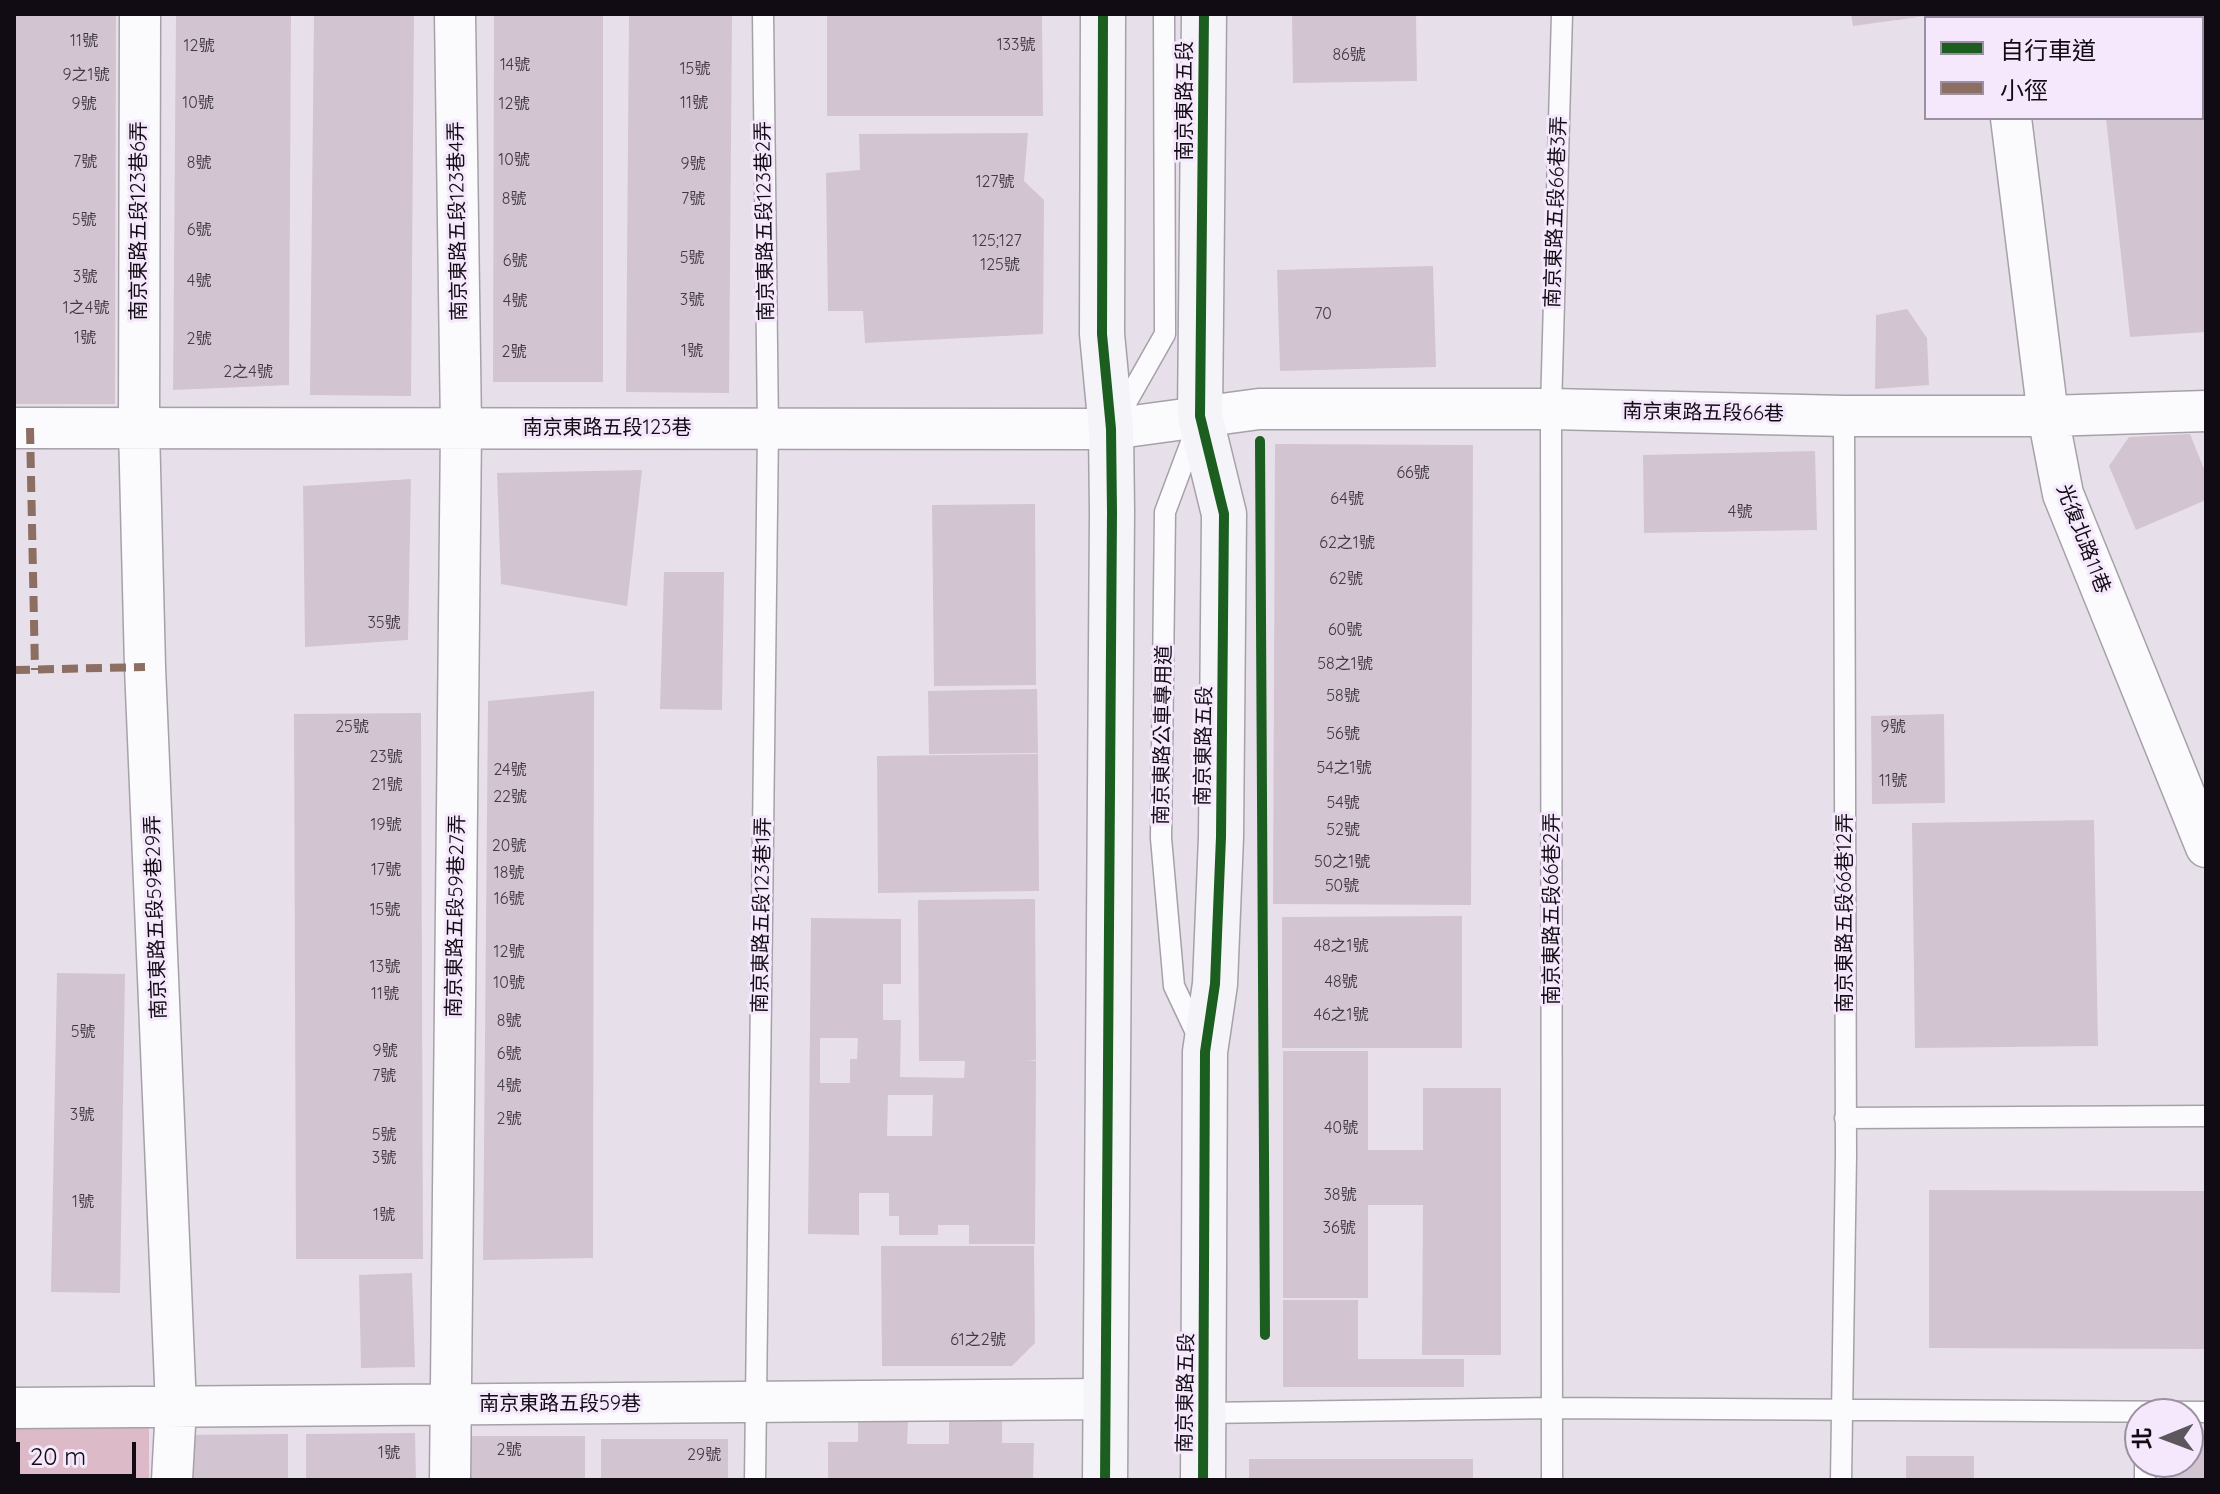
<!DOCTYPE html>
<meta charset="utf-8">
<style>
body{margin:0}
#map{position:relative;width:2220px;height:1494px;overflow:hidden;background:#e7e0ea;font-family:Quicksand,"Noto Sans TC",sans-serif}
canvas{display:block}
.frame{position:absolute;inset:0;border:16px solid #110c13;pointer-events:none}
.legend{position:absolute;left:1924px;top:16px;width:280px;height:104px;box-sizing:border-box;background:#f5e8fc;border:2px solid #9a909f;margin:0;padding:10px 14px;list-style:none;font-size:24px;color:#110c13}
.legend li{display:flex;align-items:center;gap:16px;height:40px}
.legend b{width:40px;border:2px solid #9a909f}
.north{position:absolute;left:2124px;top:1398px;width:80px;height:80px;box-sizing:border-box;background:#f5e8fc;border:2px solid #9a909f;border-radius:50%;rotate:269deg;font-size:22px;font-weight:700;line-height:32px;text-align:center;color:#110c13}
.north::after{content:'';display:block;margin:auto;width:28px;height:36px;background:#5c565e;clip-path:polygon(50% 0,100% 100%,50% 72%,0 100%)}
.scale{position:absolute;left:16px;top:1442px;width:120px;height:36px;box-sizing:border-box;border:4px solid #110c13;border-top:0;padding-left:10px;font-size:24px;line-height:28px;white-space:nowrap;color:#110c13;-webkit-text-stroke:6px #f5e8fc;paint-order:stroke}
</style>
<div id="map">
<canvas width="2220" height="1494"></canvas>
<div class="frame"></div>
<ul class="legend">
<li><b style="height:10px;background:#1b5e20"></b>自行車道</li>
<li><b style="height:10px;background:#8d6e63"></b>小徑</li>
</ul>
<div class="north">北</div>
<div class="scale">20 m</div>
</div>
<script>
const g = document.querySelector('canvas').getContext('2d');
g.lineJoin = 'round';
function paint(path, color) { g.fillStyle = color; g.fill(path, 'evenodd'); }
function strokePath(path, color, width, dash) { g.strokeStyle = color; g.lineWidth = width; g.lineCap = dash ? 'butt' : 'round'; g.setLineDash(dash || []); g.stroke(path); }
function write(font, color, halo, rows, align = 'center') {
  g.font = font + ' Quicksand,"Noto Sans TC",sans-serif'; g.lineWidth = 6; g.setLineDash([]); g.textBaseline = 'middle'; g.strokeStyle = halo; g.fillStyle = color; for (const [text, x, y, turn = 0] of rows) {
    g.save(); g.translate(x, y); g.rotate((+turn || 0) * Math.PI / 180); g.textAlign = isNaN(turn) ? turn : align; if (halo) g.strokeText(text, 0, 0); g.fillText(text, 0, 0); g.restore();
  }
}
paint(new Path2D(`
 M 149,1417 L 149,1480 L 14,1480 L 14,1424 Z`), '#dcbac8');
paint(new Path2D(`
 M 14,14 L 116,14 L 115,404 L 14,404 Z
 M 176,14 L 291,14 L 289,385 L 173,390 Z
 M 314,14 L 414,14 L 411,396 L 310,395 Z
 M 494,14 L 603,14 L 603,382 L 493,382 Z
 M 629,14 L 732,14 L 729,393 L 626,392 Z
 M 827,14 L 1042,14 L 1043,116 L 827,116 Z
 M 1292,14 L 1416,14 L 1417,81 L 1293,83 Z
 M 1851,14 L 1925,14 L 1926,16 L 1853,26 Z
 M 2202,23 L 2206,23 L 2206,332 L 2130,337 L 2106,118 L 2202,118 Z
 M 1028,133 L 1024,181 L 1044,200 L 1043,334 L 865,343 L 863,311 L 828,311 L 826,173 L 860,170 L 859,134 Z
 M 1433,266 L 1436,367 L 1280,371 L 1277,270 Z
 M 1907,309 L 1927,338 L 1929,385 L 1875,389 L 1876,315 Z
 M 2190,434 L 2206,474 L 2206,500 L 2136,530 L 2109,466 L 2129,437 Z
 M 1275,444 L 1473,445 L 1471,905 L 1273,904 Z
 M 1815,451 L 1817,530 L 1644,533 L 1643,455 Z
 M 642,470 L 627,606 L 501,584 L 497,473 Z
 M 411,479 L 408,640 L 305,647 L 303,486 Z
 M 1035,504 L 1036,685 L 934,686 L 932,505 Z
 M 664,572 L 724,572 L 722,710 L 660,709 Z
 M 1037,689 L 1038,753 L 929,754 L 928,691 Z
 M 594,691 L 593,1258 L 483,1260 L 488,701 Z
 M 421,713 L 423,1259 L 296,1259 L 294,714 Z
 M 1944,714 L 1945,803 L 1872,804 L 1871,716 Z
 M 1038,754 L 1039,891 L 878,893 L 877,756 Z
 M 2094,820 L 2098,1046 L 1915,1048 L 1912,823 Z
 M 1035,899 L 1036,1060 L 1026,1060 L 1036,1061 L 1035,1244 L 969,1244 L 969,1225 L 938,1225 L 938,1235 L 899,1235 L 899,1216 L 889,1216 L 889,1193 L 859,1193 L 859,1235 L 808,1234 L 811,918 L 901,919 L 901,984 L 883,984 L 883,1020 L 901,1020 L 900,1077 L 964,1078 L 965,1061 L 919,1061 L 918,900 ZM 820,1038 L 858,1038 L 857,1059 L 850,1059 L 850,1083 L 820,1083 ZM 888,1095 L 933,1095 L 932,1136 L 887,1136 Z
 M 1462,916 L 1462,1048 L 1282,1048 L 1282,917 Z
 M 57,973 L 125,974 L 120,1293 L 51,1292 Z
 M 1283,1051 L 1368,1051 L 1368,1150 L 1423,1150 L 1423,1088 L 1501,1088 L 1501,1355 L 1422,1355 L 1423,1205 L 1368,1205 L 1368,1298 L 1283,1298 Z
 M 1929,1190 L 2206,1191 L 2206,1349 L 1929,1348 Z
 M 881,1246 L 1034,1246 L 1035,1343 L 1012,1366 L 882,1366 Z
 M 412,1273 L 415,1367 L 361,1368 L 359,1275 Z
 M 1283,1300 L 1358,1300 L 1358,1359 L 1464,1359 L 1464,1387 L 1283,1387 Z
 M 858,1419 L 908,1420 L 907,1444 L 949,1444 L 949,1419 L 1002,1420 L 1002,1443 L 1034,1443 L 1033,1480 L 828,1480 L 828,1442 L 858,1442 Z
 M 2188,1430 L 2206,1430 L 2206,1480 L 2169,1480 L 2169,1462 L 2188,1462 Z
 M 415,1433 L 416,1480 L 306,1480 L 306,1434 Z
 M 288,1434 L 288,1480 L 178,1480 L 178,1435 Z
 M 470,1436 L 585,1436 L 585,1480 L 470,1480 Z
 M 601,1439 L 728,1439 L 728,1480 L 601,1480 Z
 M 1906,1456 L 1974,1456 L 1974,1480 L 1906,1480 Z
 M 1249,1459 L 1473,1459 L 1473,1480 L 1249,1480 Z`), '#d3c4d1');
const service = new Path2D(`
 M 2087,18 L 2125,14
 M 1118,417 L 1165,334 L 1164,14
 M 1196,429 L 1165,512 L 1161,838 L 1174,986 L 1200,1041
 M 1845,1118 L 2206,1116
 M 1204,1413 L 1554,1408 L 2206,1412
 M 755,1480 L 768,429 L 763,14
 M 1552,1480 L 1551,409 L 1562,14
 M 1841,1480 L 1846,1156 L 1844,416
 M 2145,1480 L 2145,1462`);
const minor = new Path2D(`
 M 140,14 L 139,428 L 145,667 L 176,1407 L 172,1480
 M 1997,14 L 1998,18
 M 2011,118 L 2048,416 L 2063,494 L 2206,847
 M 14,428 L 1111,429 L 1259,409 L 1551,409 L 1844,416 L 2048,416 L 2206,411
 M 14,1408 L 1106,1399
 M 450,1480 L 461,428 L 455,14`);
const secondary = new Path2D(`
 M 1103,14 L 1102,334 L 1111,429 L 1112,512 L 1105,1480
 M 1203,1480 L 1205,1052 L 1215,984 L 1221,837 L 1224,514 L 1200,416 L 1204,14`);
strokePath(service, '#a6a1a9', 23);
strokePath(minor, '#a6a1a9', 43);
strokePath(secondary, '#a6a1a9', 47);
strokePath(new Path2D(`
 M 1260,472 L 1260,450
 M 1263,946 L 1265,1335`), '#d1cfd2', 5, [4, 4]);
strokePath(service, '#fbfafc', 20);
strokePath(minor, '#fbfafc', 40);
strokePath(secondary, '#f5f4f8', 44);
strokePath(new Path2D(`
 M 30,428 L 35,670
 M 14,670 L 145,667`), '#8d6e63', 8, [16, 8]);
strokePath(new Path2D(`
 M 1103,14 L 1102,334 L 1111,429 L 1112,512 L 1105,1480
 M 1260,441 L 1265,1335
 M 1203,1480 L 1205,1052 L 1215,984 L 1221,837 L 1224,514 L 1200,416 L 1204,14`), '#1b5e20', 10);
write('16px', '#423a42', null, [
 ["11號",84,41],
 ["133號",1016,45],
 ["12號",199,46],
 ["86號",1349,55],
 ["14號",515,65],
 ["15號",695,69],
 ["9之1號",86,75],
 ["10號",198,103],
 ["11號",694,103],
 ["9號",84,104],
 ["12號",514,104],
 ["10號",514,160],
 ["7號",85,162],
 ["8號",199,163],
 ["9號",693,164],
 ["127號",995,182],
 ["8號",514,199],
 ["7號",693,199],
 ["5號",84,220],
 ["6號",199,230],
 ["125;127",997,241],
 ["5號",692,258],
 ["6號",515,261],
 ["125號",1000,265],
 ["3號",85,277],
 ["4號",199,281],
 ["3號",692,300],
 ["4號",515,301],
 ["1之4號",86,308],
 ["70",1323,314],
 ["1號",85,338],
 ["2號",199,339],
 ["1號",692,351],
 ["2號",514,352],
 ["2之4號",248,372],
 ["66號",1413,473],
 ["64號",1347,499],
 ["4號",1740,512],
 ["62之1號",1347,543],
 ["62號",1346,579],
 ["35號",384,623],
 ["60號",1345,630],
 ["58之1號",1345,664],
 ["58號",1343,696],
 ["25號",352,727],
 ["9號",1893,727],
 ["56號",1343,734],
 ["23號",386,757],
 ["54之1號",1344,768],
 ["24號",510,770],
 ["11號",1893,781],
 ["21號",387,785],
 ["22號",510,797],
 ["54號",1343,803],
 ["19號",386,825],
 ["52號",1343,830],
 ["20號",509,846],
 ["50之1號",1342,862],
 ["17號",386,870],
 ["18號",509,873],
 ["50號",1342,886],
 ["16號",509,899],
 ["15號",385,910],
 ["48之1號",1341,946],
 ["12號",509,952],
 ["13號",385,967],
 ["48號",1341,982],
 ["10號",509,983],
 ["11號",385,994],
 ["46之1號",1341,1015],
 ["8號",509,1021],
 ["5號",83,1032],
 ["9號",385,1051],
 ["6號",509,1054],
 ["7號",384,1076],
 ["4號",509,1086],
 ["3號",82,1115],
 ["2號",509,1119],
 ["40號",1341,1128],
 ["5號",384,1135],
 ["3號",384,1158],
 ["38號",1340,1195],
 ["1號",83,1202],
 ["1號",384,1215],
 ["36號",1339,1228],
 ["61之2號",978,1340],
 ["2號",509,1450],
 ["1號",389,1453],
 ["29號",704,1455]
]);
write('20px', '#110c13', '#f5e8fc', [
 ["南京東路五段",1185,101,-90],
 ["南京東路五段66巷3弄",1556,212,-88],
 ["南京東路五段123巷6弄",139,221,-90],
 ["南京東路五段123巷4弄",458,221,-91],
 ["南京東路五段123巷2弄",765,221,-91],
 ["南京東路五段66巷",1703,413,1],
 ["南京東路五段123巷",607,428],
 ["光復北路11巷",2083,539,69],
 ["南京東路公車專用道",1163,735,-89],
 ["南京東路五段",1204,746,-89],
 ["南京東路五段66巷2弄",1552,909,-90],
 ["南京東路五段66巷12弄",1845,913,-90],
 ["南京東路五段123巷1弄",762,915,-89],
 ["南京東路五段59巷27弄",456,916,-89],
 ["南京東路五段59巷29弄",156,917,-92],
 ["南京東路五段",1186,1393,-89],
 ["南京東路五段59巷",560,1404]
]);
</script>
